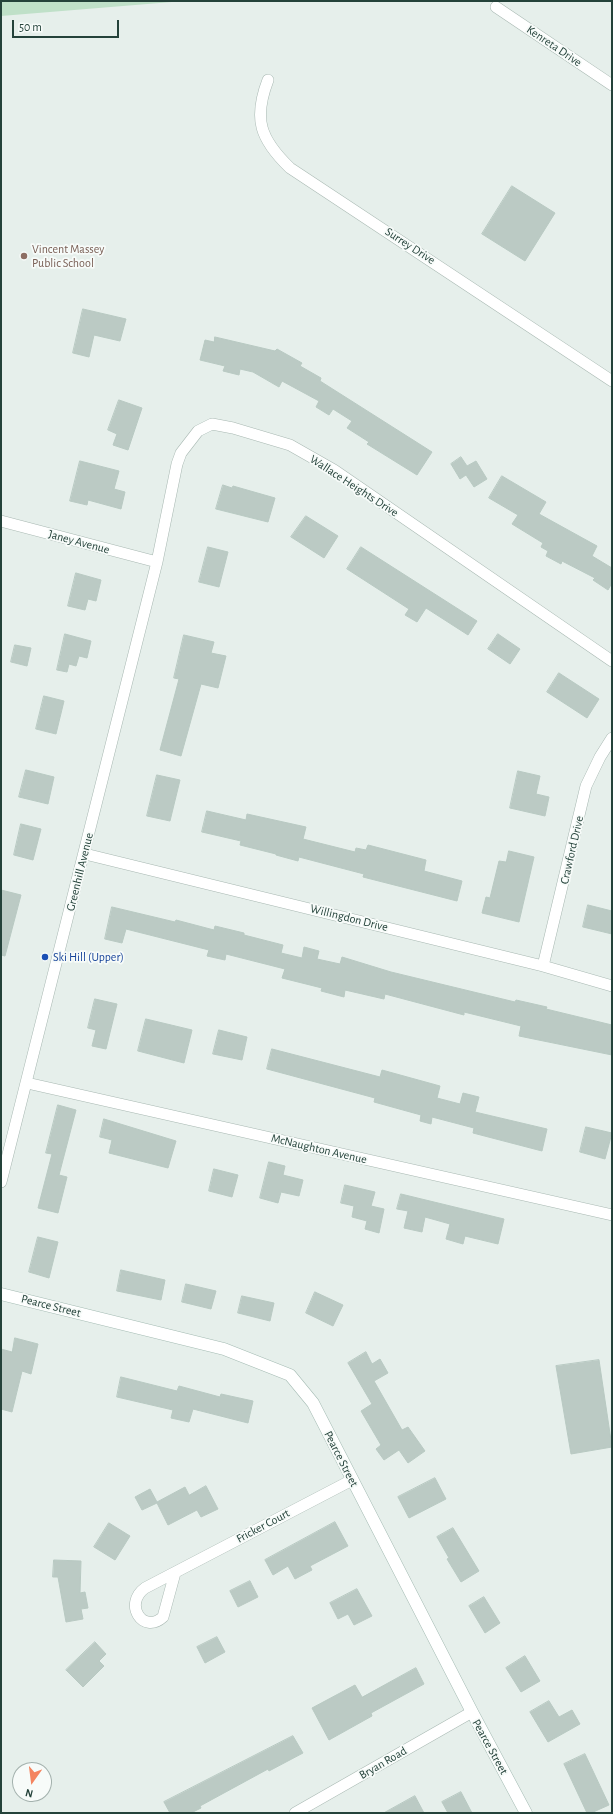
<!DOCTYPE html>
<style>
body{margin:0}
#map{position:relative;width:613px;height:1814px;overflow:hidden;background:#e6efeb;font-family:"Alegreya Sans",sans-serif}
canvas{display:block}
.frame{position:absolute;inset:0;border:2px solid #24423a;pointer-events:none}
.north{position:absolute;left:12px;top:1762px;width:40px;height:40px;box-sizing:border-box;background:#f7fbf9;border:1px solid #a3b1ad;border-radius:50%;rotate:194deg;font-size:11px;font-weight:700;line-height:16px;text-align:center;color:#24423a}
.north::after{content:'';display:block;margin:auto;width:14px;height:18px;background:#f4845f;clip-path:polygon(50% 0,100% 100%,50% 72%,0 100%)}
.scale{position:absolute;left:12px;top:20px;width:107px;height:18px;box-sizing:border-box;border:2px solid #24423a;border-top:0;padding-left:5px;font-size:12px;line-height:14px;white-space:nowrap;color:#24423a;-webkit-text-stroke:3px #f7fbf9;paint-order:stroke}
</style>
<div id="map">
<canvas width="613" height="1814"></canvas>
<div class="frame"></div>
<div class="north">N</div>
<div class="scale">50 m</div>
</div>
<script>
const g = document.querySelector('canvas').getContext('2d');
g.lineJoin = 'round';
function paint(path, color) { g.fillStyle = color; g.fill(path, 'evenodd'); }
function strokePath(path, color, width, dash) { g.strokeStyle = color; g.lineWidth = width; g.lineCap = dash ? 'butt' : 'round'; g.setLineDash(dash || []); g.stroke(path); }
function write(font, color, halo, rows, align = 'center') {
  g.font = font + ' "Alegreya Sans",sans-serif'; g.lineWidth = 3.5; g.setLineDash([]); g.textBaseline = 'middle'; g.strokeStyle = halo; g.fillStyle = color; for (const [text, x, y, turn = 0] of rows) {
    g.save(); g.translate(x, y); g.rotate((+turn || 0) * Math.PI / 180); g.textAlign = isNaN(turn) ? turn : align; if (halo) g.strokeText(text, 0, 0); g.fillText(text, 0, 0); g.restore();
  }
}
paint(new Path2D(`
 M 1,1 L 184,1 L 1,16 Z`), '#bfe0c8');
const building = new Path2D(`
 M 512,186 L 555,213 L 525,261 L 482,234 Z
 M 83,309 L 126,319 L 120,341 L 94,335 L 89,357 L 73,353 Z
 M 215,337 L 275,351 L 277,349 L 302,363 L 300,366 L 321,378 L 320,381 L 432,452 L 417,475 L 367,444 L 369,442 L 347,428 L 352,421 L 333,409 L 329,415 L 316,407 L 319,401 L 282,381 L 279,387 L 253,372 L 240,369 L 239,375 L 223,371 L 225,366 L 200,360 L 205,340 L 214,342 Z
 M 119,400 L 142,408 L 128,450 L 113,445 L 117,434 L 108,430 Z
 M 461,457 L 467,466 L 476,461 L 487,479 L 474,487 L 466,475 L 460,479 L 451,464 Z
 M 80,461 L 119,471 L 114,489 L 125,492 L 121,509 L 88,500 L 87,505 L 70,501 Z
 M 502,476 L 546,502 L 539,514 L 597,546 L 592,556 L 612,568 L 612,583 L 608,590 L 593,580 L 595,578 L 562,561 L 561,564 L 546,556 L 548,551 L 541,547 L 543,543 L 512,524 L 518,515 L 489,498 Z
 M 223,485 L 232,488 L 233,486 L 275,498 L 268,522 L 216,509 Z
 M 306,516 L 338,536 L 324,558 L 291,537 Z
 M 208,547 L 228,552 L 219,587 L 199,582 Z
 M 361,547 L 477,621 L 468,635 L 426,608 L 417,622 L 405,615 L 409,609 L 347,569 Z
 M 76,573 L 101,580 L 96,601 L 88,599 L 85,610 L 68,606 Z
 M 65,634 L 91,641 L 87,658 L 79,656 L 76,666 L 69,664 L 67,672 L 57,670 Z
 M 498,634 L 520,649 L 510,664 L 488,649 Z
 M 184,635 L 214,642 L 211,653 L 226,656 L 218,688 L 201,684 L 181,756 L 160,750 L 179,679 L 174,678 Z
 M 15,645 L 31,648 L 27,666 L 11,662 Z
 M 559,673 L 599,699 L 587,718 L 547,692 Z
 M 44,696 L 64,701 L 56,734 L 36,729 Z
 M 26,770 L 54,777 L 48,804 L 19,797 Z
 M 518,771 L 540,776 L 536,794 L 549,797 L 545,816 L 510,808 Z
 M 157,775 L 180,780 L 170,821 L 147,816 Z
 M 207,811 L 246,820 L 247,814 L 306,827 L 303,839 L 355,852 L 356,848 L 366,850 L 368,845 L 426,860 L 424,871 L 462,881 L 457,901 L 363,877 L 364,874 L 299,857 L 298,861 L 276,855 L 276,854 L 240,845 L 241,841 L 202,832 Z
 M 21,824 L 41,829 L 33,860 L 14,855 Z
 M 509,851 L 534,857 L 519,922 L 482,913 L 486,897 L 490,898 L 499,861 L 506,862 Z
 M 1,890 L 21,895 L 5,956 L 1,955 Z
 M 588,905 L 612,911 L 612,934 L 583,927 Z
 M 112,907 L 175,922 L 176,920 L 214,930 L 215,926 L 244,933 L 244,935 L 283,945 L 281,953 L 302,958 L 304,947 L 319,951 L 317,959 L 340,964 L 342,957 L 391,972 L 515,1002 L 516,1000 L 547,1007 L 546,1009 L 612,1025 L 612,1055 L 519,1036 L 521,1026 L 464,1012 L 464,1015 L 385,994 L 384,999 L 345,990 L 344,997 L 321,991 L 322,988 L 282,978 L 285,969 L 226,954 L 225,960 L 207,956 L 209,950 L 126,929 L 122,943 L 105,939 Z
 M 95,999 L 117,1004 L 106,1049 L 92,1046 L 96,1030 L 88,1028 Z
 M 146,1019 L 192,1030 L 184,1063 L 138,1051 Z
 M 219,1030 L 247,1037 L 242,1060 L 213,1054 Z
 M 272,1049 L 380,1077 L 382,1070 L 440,1086 L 437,1098 L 460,1104 L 463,1093 L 479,1097 L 475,1112 L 547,1129 L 542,1151 L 473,1133 L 474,1128 L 432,1117 L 431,1124 L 420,1121 L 421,1115 L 374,1102 L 375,1098 L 267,1069 Z
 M 58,1105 L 76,1110 L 59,1175 L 67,1177 L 58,1213 L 38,1208 L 52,1154 L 46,1153 Z
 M 104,1119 L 176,1141 L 168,1168 L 109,1153 L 112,1140 L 100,1137 Z
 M 586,1127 L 612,1133 L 605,1159 L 580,1152 Z
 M 269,1162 L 285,1166 L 283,1175 L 303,1180 L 299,1196 L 281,1192 L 278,1203 L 260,1198 Z
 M 214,1169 L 238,1175 L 232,1197 L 209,1191 Z
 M 345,1185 L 375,1192 L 371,1206 L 384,1209 L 379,1233 L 365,1229 L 367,1221 L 352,1217 L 354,1206 L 341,1203 Z
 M 401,1194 L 504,1219 L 498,1244 L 465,1236 L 463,1244 L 446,1239 L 450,1224 L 425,1217 L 422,1232 L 404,1228 L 408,1211 L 397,1209 Z
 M 38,1237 L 58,1242 L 49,1278 L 29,1272 Z
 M 121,1270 L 165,1280 L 161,1300 L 117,1291 Z
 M 186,1284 L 216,1291 L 211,1309 L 182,1302 Z
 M 315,1292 L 343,1305 L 333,1326 L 306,1313 Z
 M 242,1296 L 274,1303 L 270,1321 L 238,1313 Z
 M 15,1338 L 38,1344 L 31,1374 L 22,1371 L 12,1412 L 1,1409 L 1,1349 L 12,1352 Z
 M 366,1352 L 372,1364 L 380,1359 L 388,1373 L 374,1381 L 402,1430 L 408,1427 L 425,1451 L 408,1463 L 399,1450 L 384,1460 L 376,1449 L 381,1445 L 361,1411 L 372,1404 L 348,1363 Z
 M 599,1360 L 612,1447 L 571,1454 L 556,1366 Z
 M 121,1377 L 177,1391 L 179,1386 L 220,1397 L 221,1394 L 253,1401 L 248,1423 L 193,1409 L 189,1422 L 171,1418 L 173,1410 L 117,1397 Z
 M 435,1478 L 446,1499 L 409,1518 L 398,1497 Z
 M 206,1486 L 218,1509 L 201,1517 L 197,1510 L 168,1525 L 157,1503 L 142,1510 L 135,1497 L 150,1489 L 157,1502 L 185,1487 L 189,1495 Z
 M 335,1522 L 348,1546 L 310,1566 L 312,1570 L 295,1579 L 288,1566 L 273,1575 L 265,1560 Z
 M 109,1523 L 130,1536 L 115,1560 L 94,1547 Z
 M 453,1528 L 479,1571 L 461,1582 L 447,1559 L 449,1558 L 437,1537 Z
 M 54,1560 L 81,1561 L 80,1593 L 85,1592 L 88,1608 L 81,1609 L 83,1619 L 66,1622 L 58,1577 L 53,1577 Z
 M 250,1581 L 258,1597 L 238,1607 L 230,1591 Z
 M 357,1589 L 372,1616 L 354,1625 L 348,1614 L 338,1619 L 330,1603 Z
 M 484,1597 L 500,1623 L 485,1633 L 469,1606 Z
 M 217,1637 L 225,1652 L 205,1663 L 197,1647 Z
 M 95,1642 L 106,1654 L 99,1661 L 104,1666 L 83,1687 L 66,1670 Z
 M 525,1656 L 540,1681 L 521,1692 L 506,1668 Z
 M 416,1668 L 424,1684 L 371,1713 L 372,1716 L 329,1740 L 312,1708 L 355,1685 L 362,1697 Z
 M 549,1701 L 559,1717 L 572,1710 L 580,1724 L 548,1742 L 530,1712 Z
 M 293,1736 L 303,1753 L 269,1771 L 268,1769 L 200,1806 L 201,1808 L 191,1813 L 170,1813 L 164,1802 Z
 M 585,1754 L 609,1805 L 591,1813 L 587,1813 L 564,1764 Z
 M 461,1792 L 472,1813 L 448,1813 L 442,1802 Z
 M 415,1796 L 424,1813 L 384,1813 Z`);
paint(building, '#bbcac4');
strokePath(building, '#b8c9c2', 1);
const street = new Path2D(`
 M 496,7 L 612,85
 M 268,80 C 253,119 260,139 290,168 L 612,381
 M 1,521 L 157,562
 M 85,854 L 543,966 L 612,986
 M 543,966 L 586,786 L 600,757 L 612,738
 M 27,1083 L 612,1215
 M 1,1182 L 157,562 L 177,464 L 181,453 L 198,431 L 212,424 L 233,428 L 290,445 L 334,470 L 612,661
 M 175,1573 L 163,1617 C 143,1635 123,1604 145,1588 L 352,1480
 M 295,1813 L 472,1712`);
const secondary = new Path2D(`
 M 1,1294 L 224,1349 L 290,1375 L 313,1403 L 472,1712 L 526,1813`);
strokePath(street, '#a8b8b2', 12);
strokePath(secondary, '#a4bbb3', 13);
strokePath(street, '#fff', 11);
strokePath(secondary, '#fff', 12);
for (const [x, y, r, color] of [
 [24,256,4,"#8d6e63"],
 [45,957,4,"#1a4fb4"]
]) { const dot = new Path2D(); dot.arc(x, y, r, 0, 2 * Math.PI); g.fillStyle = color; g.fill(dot); strokePath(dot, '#f7fbf9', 1.5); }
write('12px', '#24423a', '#f7fbf9', [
 ["Kenreta Drive",554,46,34],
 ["Surrey Drive",410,246,33],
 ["Wallace Heights Drive",354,486,33],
 ["Janey Avenue",79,542,15],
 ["Crawford Drive",572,850,-77],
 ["Greenhill Avenue",80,872,-76],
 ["Willingdon Drive",349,918,14],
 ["McNaughton Avenue",319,1149,13],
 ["Pearce Street",51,1306,14],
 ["Pearce Street",341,1459,63],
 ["Fricker Court",263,1526,-28],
 ["Pearce Street",490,1747,61],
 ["Bryan Road",383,1763,-30]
]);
write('12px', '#785e54', '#f7fbf9', [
 ["Vincent Massey",32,249],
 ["Public School",32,263]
], 'left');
write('12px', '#164399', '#f7fbf9', [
 ["Ski Hill (Upper)",53,957]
], 'left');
</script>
